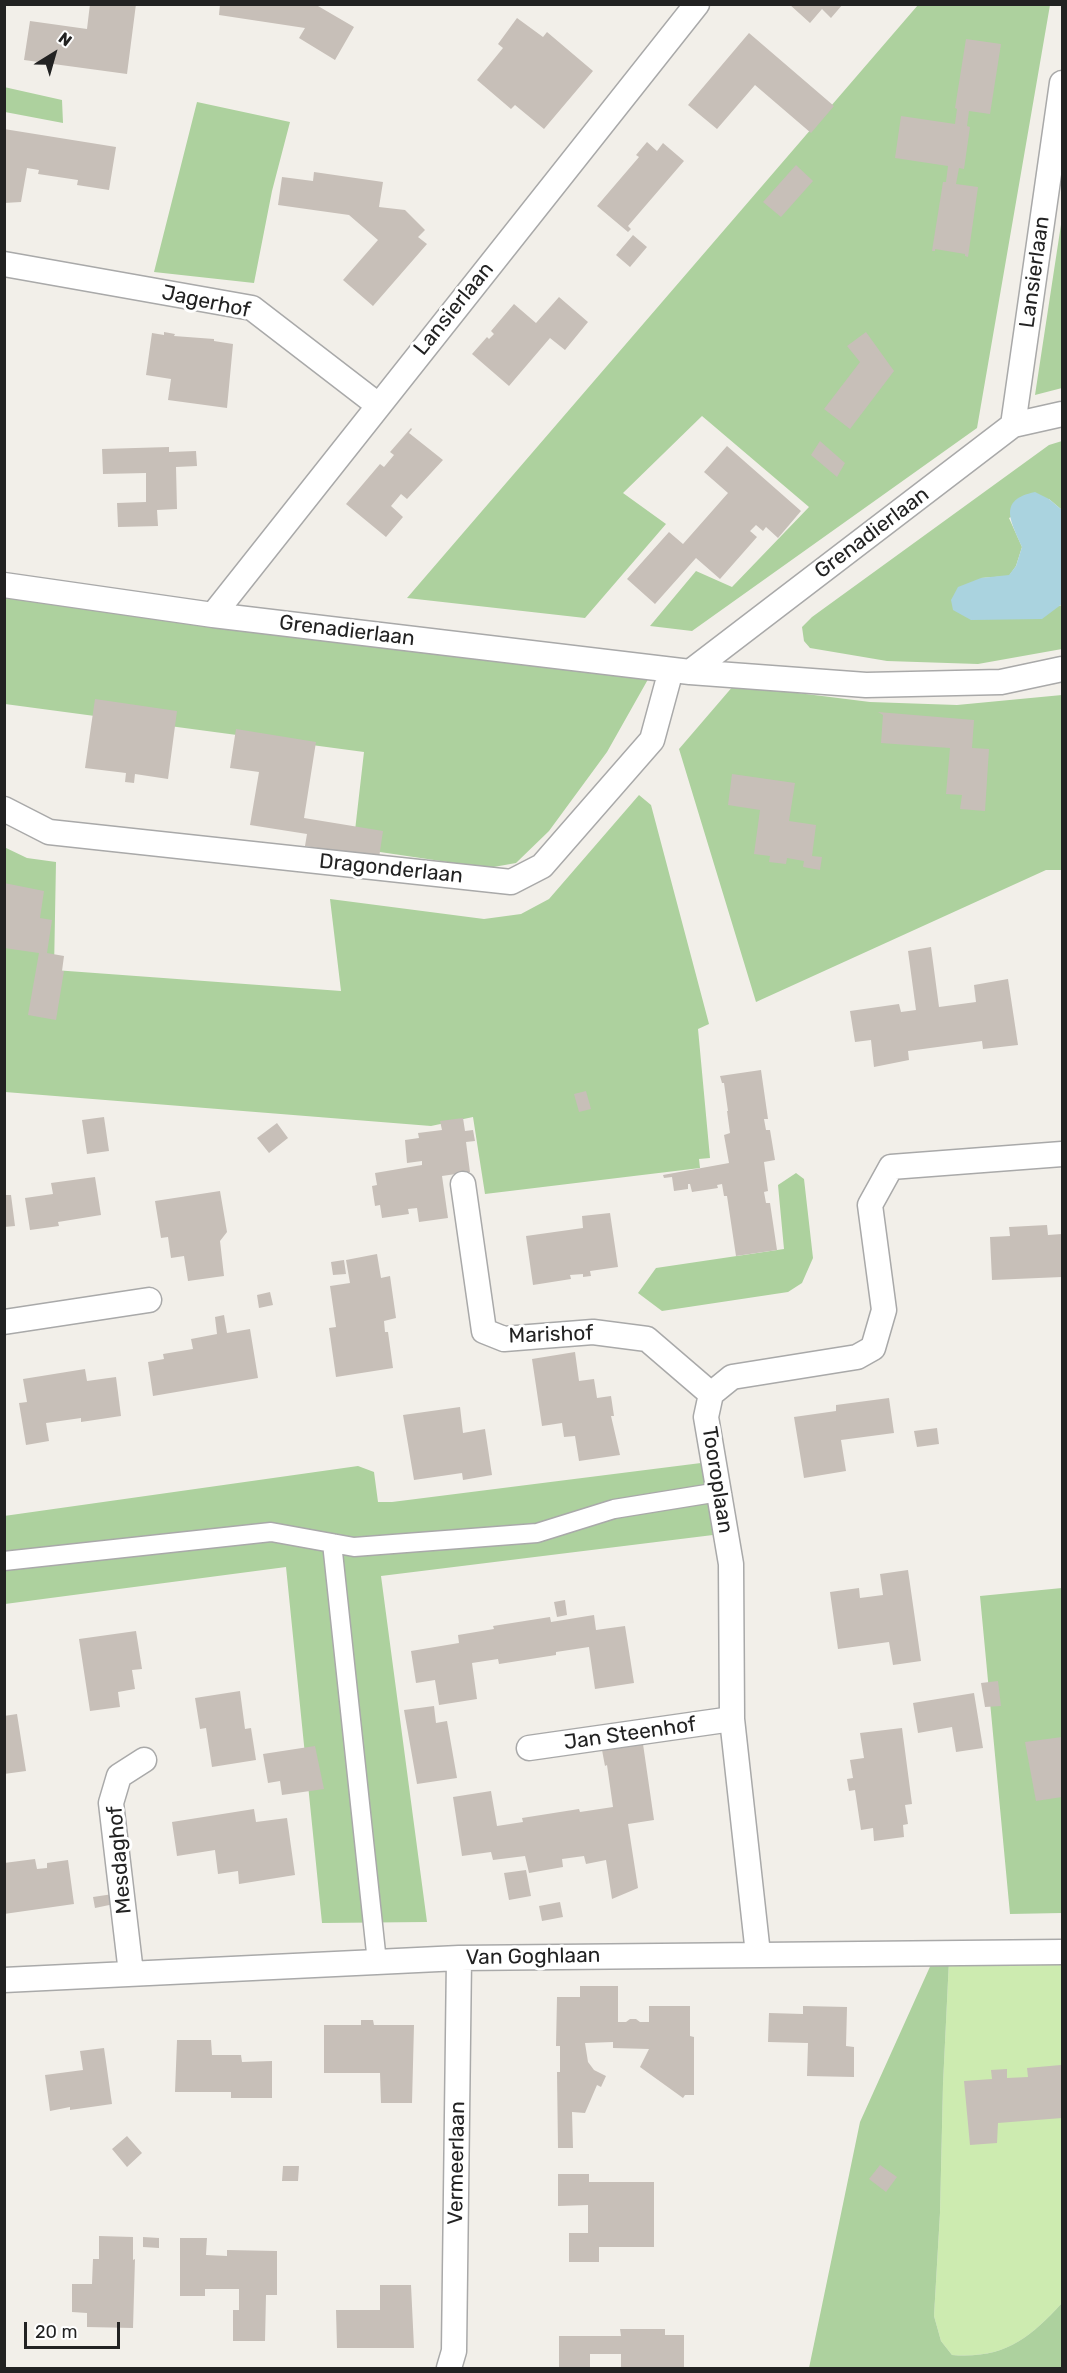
<!DOCTYPE html>
<style>
body{margin:0}
#map{position:relative;width:1067px;height:2373px;overflow:hidden;background:#f2efe9;font-family:Rubik,sans-serif}
canvas{display:block}
.frame{position:absolute;inset:0;border:6px solid #222;pointer-events:none}
.north{position:absolute;left:24px;top:24px;width:60px;height:60px;-webkit-text-stroke:4px #fff;paint-order:stroke;rotate:37deg;font-size:16px;font-weight:700;line-height:24px;text-align:center;color:#222}
.north::after{content:'';display:block;margin:auto;width:21px;height:27px;background:#222;clip-path:polygon(50% 0,100% 100%,50% 72%,0 100%)}
.scale{position:absolute;left:24px;top:2322px;width:96px;height:27px;box-sizing:border-box;border:3px solid #222;border-top:0;padding-left:8px;font-size:18px;line-height:21px;white-space:nowrap;color:#222;-webkit-text-stroke:4px #fff;paint-order:stroke}
</style>
<div id="map">
<canvas width="1067" height="2373"></canvas>
<div class="frame"></div>
<div class="north">N</div>
<div class="scale">20 m</div>
</div>
<script>
const g = document.querySelector('canvas').getContext('2d');
g.lineJoin = 'round';
function paint(path, color) { g.fillStyle = color; g.fill(path, 'evenodd'); }
function strokePath(path, color, width, dash) { g.strokeStyle = color; g.lineWidth = width; g.lineCap = dash ? 'butt' : 'round'; g.setLineDash(dash || []); g.stroke(path); }
function write(font, color, halo, rows, align = 'center') {
  g.font = font + ' Rubik,sans-serif'; g.lineWidth = 6; g.setLineDash([]); g.textBaseline = 'middle'; g.strokeStyle = halo; g.fillStyle = color; for (const [text, x, y, turn = 0] of rows) {
    g.save(); g.translate(x, y); g.rotate((+turn || 0) * Math.PI / 180); g.textAlign = isNaN(turn) ? turn : align; if (halo) g.strokeText(text, 0, 0); g.fillText(text, 0, 0); g.restore();
  }
}
paint(new Path2D(`
 M 1062,1958 L 1062,2303 C 1029,2339 1004,2359 952,2355 L 941,2341 L 934,2316 L 940,2213 L 943,2084 L 949,1960 Z`), '#cdebb0');
paint(new Path2D(`
 M 918,5 L 1050,5 L 977,428 L 692,631 L 650,626 L 696,571 L 732,587 L 809,507 L 702,416 L 623,493 L 666,524 L 585,618 L 407,598 Z
 M 4,87 L 62,100 L 63,123 L 5,112 Z
 M 197,102 L 290,122 L 272,191 L 254,283 L 154,272 Z
 M 1062,218 L 1062,388 L 1035,395 Z
 M 1062,441 L 1062,510 L 1049,499 L 1009,518 L 1022,547 L 1016,566 L 1009,576 L 981,578 L 1060,606 L 1062,604 L 1062,649 L 978,664 L 887,661 L 810,648 L 804,641 L 802,627 L 812,617 L 1049,445 Z
 M 5,589 L 651,674 L 607,752 L 549,831 L 516,863 L 488,868 L 353,848 L 364,752 L 5,704 Z
 M 734,685 L 870,702 L 957,705 L 1062,695 L 1062,870 L 1046,870 L 756,1002 L 679,749 Z
 M 639,795 L 651,805 L 709,1024 L 698,1029 L 710,1158 L 699,1159 L 700,1168 L 485,1194 L 473,1117 L 431,1126 L 5,1092 L 4,847 L 27,858 L 56,862 L 54,970 L 341,991 L 330,899 L 484,919 L 521,914 L 549,899 Z
 M 796,1173 L 804,1179 L 813,1258 L 802,1283 L 788,1292 L 662,1311 L 638,1293 L 656,1268 L 784,1249 L 778,1185 Z
 M 701,1463 L 713,1535 L 381,1576 L 427,1922 L 322,1923 L 286,1567 L 5,1604 L 4,1516 L 358,1466 L 374,1472 L 378,1502 L 392,1502 Z
 M 1062,1588 L 1062,1913 L 1010,1914 L 980,1596 Z
 M 933,1960 L 949,1960 L 943,2084 L 940,2213 L 934,2316 L 941,2341 L 952,2355 C 1004,2359 1029,2339 1062,2303 L 1062,2368 L 809,2368 L 860,2122 Z`), '#add19e');
paint(new Path2D(`
 M 1035,492 L 1049,499 L 1062,510 L 1062,604 L 1042,619 L 971,620 L 953,610 L 951,600 L 958,587 L 981,578 L 1009,575 L 1016,566 L 1022,547 C 1011,521 997,500 1035,492 Z`), '#aad3df');
paint(new Path2D(`
 M 90,4 L 136,4 L 127,74 L 24,60 L 30,21 L 87,29 Z
 M 220,4 L 319,4 L 318,6 L 354,27 L 335,60 L 299,38 L 305,28 L 219,15 Z
 M 789,4 L 843,4 L 831,18 L 822,9 L 810,23 Z
 M 517,18 L 543,37 L 547,32 L 593,71 L 544,129 L 515,105 L 511,109 L 477,80 L 503,48 L 498,44 Z
 M 749,33 L 834,106 L 811,133 L 755,85 L 717,129 L 688,105 Z
 M 966,39 L 1001,44 L 990,114 L 969,111 L 967,126 L 970,127 L 964,169 L 959,168 L 956,184 L 978,187 L 968,257 L 965,256 L 965,254 L 935,249 L 935,251 L 932,251 L 943,182 L 946,182 L 948,166 L 895,158 L 901,116 L 955,124 L 957,109 L 955,108 Z
 M 4,129 L 116,147 L 109,190 L 77,185 L 78,180 L 38,174 L 39,170 L 27,168 L 21,202 L 4,203 Z
 M 647,142 L 657,151 L 663,143 L 684,161 L 628,226 L 631,229 L 628,232 L 597,206 L 639,157 L 636,155 Z
 M 796,165 L 813,181 L 781,217 L 763,202 Z
 M 314,172 L 383,182 L 379,207 L 405,210 L 425,230 L 418,237 L 427,244 L 373,306 L 343,280 L 378,240 L 349,215 L 278,205 L 282,177 L 313,181 Z
 M 633,235 L 647,247 L 630,267 L 616,255 Z
 M 559,297 L 588,322 L 565,350 L 550,338 L 509,386 L 472,354 L 487,337 L 489,339 L 494,334 L 491,331 L 514,304 L 536,323 Z
 M 164,332 L 175,334 L 174,336 L 214,339 L 214,341 L 233,344 L 227,408 L 168,400 L 171,379 L 146,375 L 152,333 L 164,335 Z
 M 866,332 L 894,371 L 850,429 L 824,409 L 860,362 L 847,346 Z
 M 411,428 L 412,429 L 409,433 L 443,460 L 407,499 L 401,494 L 391,506 L 403,517 L 386,537 L 346,504 L 380,464 L 384,467 L 394,455 L 390,452 Z
 M 820,441 L 845,463 L 837,477 L 811,455 Z
 M 727,446 L 801,511 L 778,538 L 766,527 L 763,531 L 756,525 L 750,531 L 757,537 L 720,579 L 696,558 L 655,604 L 627,579 L 669,532 L 683,544 L 728,493 L 704,472 Z
 M 169,447 L 169,452 L 196,451 L 197,466 L 176,467 L 177,509 L 157,510 L 158,526 L 118,527 L 117,503 L 146,502 L 146,473 L 103,474 L 102,449 Z
 M 95,699 L 177,711 L 168,779 L 135,774 L 134,783 L 125,782 L 126,773 L 85,768 Z
 M 878,712 L 974,720 L 972,748 L 989,749 L 985,811 L 960,809 L 962,795 L 946,794 L 950,748 L 881,743 L 883,715 Z
 M 236,729 L 316,742 L 304,818 L 383,831 L 379,858 L 305,846 L 307,834 L 250,825 L 259,772 L 230,768 Z
 M 732,774 L 795,783 L 789,821 L 816,825 L 812,856 L 822,857 L 820,870 L 803,867 L 804,861 L 787,858 L 786,864 L 769,862 L 770,856 L 754,854 L 760,810 L 728,805 Z
 M 4,883 L 44,891 L 40,918 L 52,920 L 47,953 L 64,956 L 62,971 L 64,971 L 56,1020 L 28,1015 L 39,953 L 4,948 Z
 M 931,947 L 939,1007 L 976,1002 L 974,985 L 1008,979 L 1018,1045 L 983,1049 L 982,1041 L 908,1051 L 909,1060 L 874,1067 L 871,1040 L 855,1042 L 850,1011 L 899,1004 L 901,1012 L 916,1010 L 908,951 Z
 M 761,1070 L 768,1119 L 764,1119 L 766,1130 L 770,1130 L 775,1160 L 764,1162 L 768,1191 L 764,1192 L 766,1203 L 770,1203 L 777,1250 L 736,1256 L 727,1196 L 724,1196 L 722,1184 L 717,1185 L 718,1188 L 692,1192 L 690,1184 L 688,1184 L 688,1189 L 674,1191 L 672,1177 L 664,1178 L 663,1175 L 729,1163 L 724,1135 L 730,1133 L 727,1111 L 728,1111 L 724,1083 L 722,1083 L 720,1076 Z
 M 586,1091 L 591,1109 L 579,1112 L 574,1094 Z
 M 104,1117 L 109,1151 L 87,1154 L 82,1120 Z
 M 463,1118 L 465,1131 L 473,1130 L 475,1141 L 466,1142 L 470,1172 L 442,1176 L 448,1218 L 419,1222 L 417,1208 L 408,1209 L 409,1214 L 382,1218 L 380,1205 L 375,1206 L 372,1186 L 377,1185 L 375,1173 L 422,1165 L 422,1161 L 407,1163 L 405,1140 L 419,1138 L 418,1133 L 442,1130 L 440,1121 Z
 M 277,1123 L 288,1138 L 269,1153 L 257,1138 Z
 M 95,1177 L 101,1215 L 58,1222 L 59,1226 L 30,1230 L 25,1198 L 53,1194 L 51,1183 Z
 M 220,1191 L 227,1232 L 220,1241 L 224,1276 L 188,1281 L 184,1256 L 171,1258 L 168,1237 L 161,1238 L 155,1201 Z
 M 4,1195 L 11,1195 L 15,1226 L 4,1227 Z
 M 610,1213 L 618,1267 L 590,1271 L 591,1276 L 583,1277 L 583,1274 L 570,1275 L 571,1279 L 533,1285 L 526,1236 L 583,1228 L 582,1216 Z
 M 1047,1225 L 1048,1235 L 1062,1234 L 1062,1277 L 992,1280 L 990,1237 L 1010,1236 L 1009,1227 Z
 M 377,1254 L 381,1278 L 390,1276 L 396,1318 L 384,1321 L 385,1332 L 388,1332 L 393,1368 L 336,1377 L 329,1328 L 336,1327 L 330,1286 L 350,1283 L 346,1260 Z
 M 344,1260 L 346,1274 L 333,1275 L 331,1262 Z
 M 270,1292 L 273,1305 L 259,1308 L 257,1295 Z
 M 224,1315 L 227,1333 L 250,1329 L 258,1378 L 153,1396 L 148,1362 L 164,1359 L 163,1354 L 193,1349 L 191,1339 L 217,1334 L 215,1317 Z
 M 575,1352 L 579,1381 L 594,1379 L 597,1398 L 611,1396 L 614,1416 L 611,1416 L 620,1455 L 579,1461 L 575,1436 L 564,1437 L 562,1423 L 542,1426 L 532,1359 Z
 M 85,1369 L 87,1381 L 116,1377 L 121,1416 L 81,1422 L 81,1418 L 46,1423 L 49,1441 L 26,1445 L 19,1403 L 27,1402 L 23,1379 Z
 M 889,1398 L 894,1433 L 841,1440 L 846,1471 L 804,1478 L 794,1417 L 836,1411 L 836,1405 Z
 M 460,1407 L 463,1433 L 485,1429 L 492,1475 L 463,1480 L 462,1473 L 414,1480 L 403,1415 Z
 M 937,1428 L 939,1444 L 917,1447 L 914,1431 Z
 M 908,1570 L 921,1661 L 893,1665 L 889,1642 L 838,1649 L 830,1592 L 859,1588 L 860,1598 L 883,1595 L 880,1574 Z
 M 565,1600 L 567,1615 L 557,1617 L 554,1602 Z
 M 594,1615 L 596,1630 L 625,1626 L 634,1683 L 595,1689 L 589,1647 L 556,1652 L 556,1655 L 499,1664 L 498,1659 L 472,1663 L 477,1699 L 439,1705 L 435,1680 L 416,1683 L 411,1651 L 459,1643 L 458,1635 L 494,1629 L 493,1626 L 550,1617 L 551,1622 Z
 M 136,1631 L 142,1669 L 132,1670 L 135,1689 L 118,1692 L 120,1707 L 90,1711 L 79,1639 Z
 M 998,1681 L 1001,1706 L 985,1707 L 981,1683 Z
 M 240,1691 L 245,1729 L 251,1728 L 256,1760 L 212,1767 L 206,1728 L 200,1729 L 195,1698 Z
 M 974,1693 L 983,1748 L 956,1752 L 952,1727 L 918,1733 L 913,1703 Z
 M 434,1706 L 436,1723 L 447,1721 L 457,1778 L 417,1784 L 404,1710 Z
 M 17,1714 L 26,1771 L 4,1774 L 4,1716 Z
 M 902,1728 L 912,1804 L 905,1805 L 908,1824 L 903,1825 L 904,1837 L 874,1841 L 873,1828 L 861,1830 L 855,1790 L 849,1791 L 847,1779 L 853,1778 L 850,1760 L 864,1758 L 860,1733 Z
 M 1062,1737 L 1062,1797 L 1036,1801 L 1025,1742 Z
 M 643,1744 L 654,1820 L 628,1824 L 638,1888 L 612,1899 L 606,1860 L 586,1864 L 584,1856 L 562,1859 L 563,1867 L 529,1873 L 525,1856 L 493,1860 L 491,1852 L 462,1856 L 453,1797 L 491,1791 L 497,1826 L 523,1822 L 522,1818 L 579,1809 L 580,1812 L 613,1807 L 607,1765 L 605,1766 L 602,1750 Z
 M 315,1746 L 324,1789 L 282,1795 L 280,1781 L 268,1783 L 263,1754 Z
 M 254,1809 L 256,1822 L 287,1818 L 295,1875 L 239,1884 L 238,1871 L 218,1874 L 215,1850 L 177,1856 L 172,1822 Z
 M 35,1859 L 37,1869 L 47,1868 L 47,1863 L 68,1860 L 74,1904 L 4,1914 L 4,1863 Z
 M 526,1870 L 531,1896 L 509,1900 L 504,1873 Z
 M 113,1894 L 114,1904 L 95,1908 L 93,1897 Z
 M 560,1902 L 563,1917 L 542,1921 L 539,1906 Z
 M 580,1986 L 618,1986 L 618,2022 L 626,2022 L 630,2019 L 636,2019 L 640,2022 L 649,2022 L 649,2006 L 690,2006 L 690,2036 L 694,2037 L 694,2095 L 685,2095 L 683,2098 L 640,2067 L 649,2049 L 613,2048 L 613,2042 L 585,2043 L 588,2062 L 594,2070 L 606,2076 L 601,2087 L 597,2085 L 585,2113 L 572,2112 L 573,2148 L 558,2148 L 557,2072 L 560,2072 L 560,2046 L 556,2046 L 557,1997 L 580,1997 Z
 M 803,2006 L 847,2007 L 846,2046 L 854,2047 L 854,2077 L 807,2076 L 808,2043 L 768,2042 L 769,2013 L 803,2014 Z
 M 361,2020 L 373,2020 L 374,2025 L 414,2025 L 412,2103 L 381,2103 L 380,2073 L 324,2073 L 324,2025 L 361,2025 Z
 M 177,2040 L 211,2040 L 212,2055 L 241,2055 L 242,2062 L 272,2061 L 272,2098 L 231,2098 L 231,2092 L 175,2092 Z
 M 104,2048 L 112,2104 L 70,2110 L 70,2107 L 50,2111 L 45,2075 L 83,2070 L 80,2051 Z
 M 1061,2065 L 1062,2118 L 998,2123 L 997,2143 L 970,2145 L 964,2081 L 992,2079 L 991,2070 L 1007,2069 L 1007,2078 L 1028,2077 L 1027,2068 Z
 M 127,2136 L 142,2153 L 127,2167 L 112,2149 Z
 M 880,2165 L 897,2177 L 886,2192 L 869,2179 Z
 M 283,2166 L 299,2166 L 298,2181 L 282,2181 Z
 M 558,2174 L 589,2174 L 589,2182 L 654,2182 L 654,2247 L 599,2247 L 599,2262 L 569,2262 L 569,2233 L 588,2233 L 588,2205 L 558,2206 Z
 M 99,2236 L 133,2237 L 133,2260 L 135,2259 L 133,2328 L 87,2327 L 87,2313 L 72,2312 L 72,2284 L 92,2284 L 93,2259 L 99,2259 Z
 M 143,2237 L 159,2238 L 159,2248 L 143,2247 Z
 M 180,2238 L 207,2238 L 206,2255 L 227,2256 L 227,2250 L 277,2251 L 277,2295 L 266,2295 L 265,2341 L 233,2341 L 233,2310 L 239,2310 L 239,2289 L 205,2289 L 205,2296 L 180,2296 Z
 M 380,2285 L 411,2285 L 414,2348 L 337,2348 L 336,2310 L 380,2310 Z
 M 620,2329 L 665,2329 L 665,2335 L 684,2335 L 684,2367 L 621,2368 L 621,2354 L 590,2354 L 590,2368 L 559,2368 L 559,2336 L 621,2336 Z`), '#c7bfb8');
const pedestrian = new Path2D(`
 M 332,1543 L 377,1962
 M 4,1561 L 271,1532 L 354,1547 L 537,1533 L 614,1509 L 719,1492`);
const minor = new Path2D(`
 M 4,264 L 252,308 L 378,405
 M 1013,425 L 1062,83
 M 4,585 L 213,615 L 690,672 L 866,685 L 1001,682 L 1062,669
 M 213,615 L 697,4
 M 690,672 L 1013,425 L 1062,414
 M 4,809 L 49,832 L 511,882 L 542,866 L 652,740 L 671,670
 M 463,1184 L 484,1331 L 504,1339 L 593,1332 L 647,1339 L 711,1394
 M 4,1322 L 149,1300
 M 529,1748 L 732,1719
 M 758,1954 L 732,1719 L 731,1564 L 706,1417 L 711,1394 L 732,1377 L 857,1357 L 873,1348 L 884,1310 L 870,1205 L 891,1167 L 1062,1154
 M 131,1973 L 111,1803 L 119,1776 L 144,1760
 M 4,1980 L 459,1958 L 1062,1952
 M 449,2368 L 454,2351 L 459,1958`);
strokePath(pedestrian, '#a9a9a9', 21);
strokePath(minor, '#a9a9a9', 27);
strokePath(pedestrian, '#fff', 18);
strokePath(minor, '#fff', 24);
write('21px', '#222', '#fff', [
 ["Lansierlaan",1035,272,-82],
 ["Jagerhof",206,302,12],
 ["Lansierlaan",454,309,-51],
 ["Grenadierlaan",872,533,-37],
 ["Grenadierlaan",347,631,7],
 ["Dragonderlaan",391,869,6],
 ["Marishof",551,1335,-2],
 ["Tooroplaan",717,1480,81],
 ["Jan Steenhof",630,1734,-8],
 ["Mesdaghof",120,1860,-95],
 ["Van Goghlaan",533,1957,-1],
 ["Vermeerlaan",457,2163,-89]
]);
</script>
